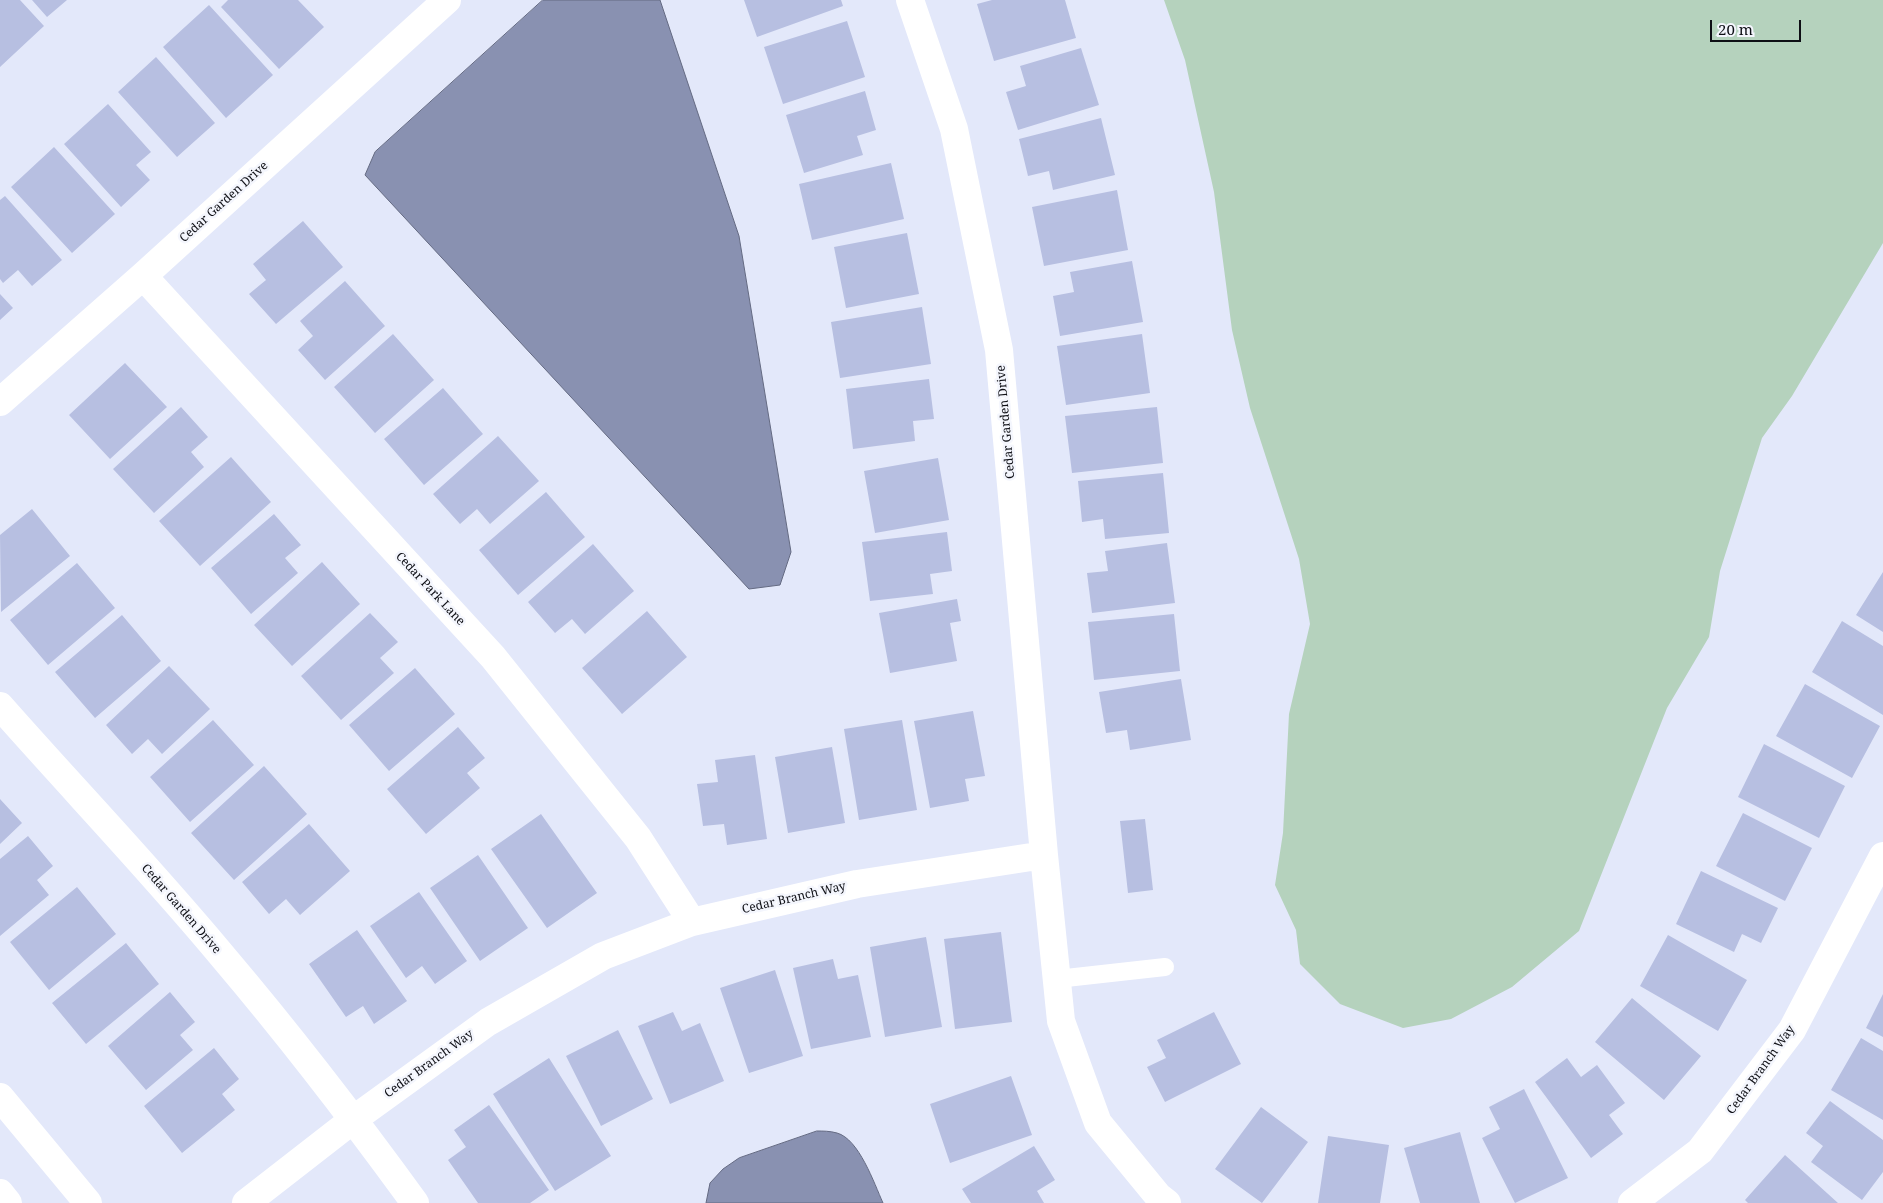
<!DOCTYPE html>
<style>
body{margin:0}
#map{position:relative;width:1883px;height:1203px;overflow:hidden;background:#e3e8fa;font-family:"Noto Serif",serif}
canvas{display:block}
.scale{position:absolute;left:1710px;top:20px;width:91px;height:22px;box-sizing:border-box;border:2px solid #0e0f15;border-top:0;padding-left:6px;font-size:15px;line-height:18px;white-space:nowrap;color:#0e0f15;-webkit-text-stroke:4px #f4f6fd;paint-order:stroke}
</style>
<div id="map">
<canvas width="1883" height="1203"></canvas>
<div class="scale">20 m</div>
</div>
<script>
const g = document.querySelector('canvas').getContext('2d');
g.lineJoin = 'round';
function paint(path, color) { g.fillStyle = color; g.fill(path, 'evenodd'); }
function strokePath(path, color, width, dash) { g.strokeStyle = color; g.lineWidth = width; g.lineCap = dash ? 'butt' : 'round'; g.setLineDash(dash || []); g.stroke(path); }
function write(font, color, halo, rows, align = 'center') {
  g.font = font + ' "Noto Serif",serif'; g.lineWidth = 5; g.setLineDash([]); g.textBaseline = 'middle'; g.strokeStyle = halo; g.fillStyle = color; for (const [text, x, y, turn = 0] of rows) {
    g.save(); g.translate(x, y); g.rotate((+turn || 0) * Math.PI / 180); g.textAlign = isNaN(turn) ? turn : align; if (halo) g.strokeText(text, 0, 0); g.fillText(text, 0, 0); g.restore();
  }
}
paint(new Path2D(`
 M 1164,0 L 1883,0 L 1883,243 L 1792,396 L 1762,438 L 1720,571 L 1709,637 L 1667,708 L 1579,931 L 1512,987 L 1451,1019 L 1403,1028 L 1340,1004 L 1300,964 L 1296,930 L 1275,885 L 1283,833 L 1289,714 L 1310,624 L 1299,559 L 1250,408 L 1232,330 L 1214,192 L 1185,60 Z`), '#b5d2bd');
const water = new Path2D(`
 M 543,0 L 660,0 L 739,236 L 791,552 L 780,585 L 749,589 L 365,175 L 375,152 Z
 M 817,1131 C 823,1131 830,1131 837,1133 C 859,1139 874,1183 883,1203 L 706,1203 L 710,1183 L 723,1169 L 739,1158 Z`);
paint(water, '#8991b1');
strokePath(water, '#646a82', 1);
paint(new Path2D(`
 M 0,0 L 20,0 L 44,26 L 0,67 Z
 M 32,0 L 67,0 L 47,17 Z
 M 228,0 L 298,0 L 324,27 L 279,69 L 221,7 Z
 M 744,0 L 841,0 L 843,6 L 757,37 Z
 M 992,0 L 1065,0 L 1076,38 L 994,61 L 977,4 Z
 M 209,5 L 273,75 L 226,118 L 163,47 Z
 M 847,21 L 865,77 L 783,104 L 764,47 Z
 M 1081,48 L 1099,105 L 1018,130 L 1006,92 L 1026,86 L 1020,66 Z
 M 156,57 L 215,123 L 177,157 L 118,92 Z
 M 865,91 L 876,130 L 857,136 L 863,155 L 804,173 L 786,115 Z
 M 108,104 L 151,152 L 136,165 L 150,180 L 121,207 L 64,144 Z
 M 1101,118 L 1115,175 L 1053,190 L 1049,171 L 1028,176 L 1019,139 Z
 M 54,147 L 115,214 L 72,253 L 11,187 Z
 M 891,163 L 904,219 L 812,240 L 799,184 Z
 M 1117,190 L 1128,250 L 1044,266 L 1032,207 Z
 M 5,196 L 62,260 L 32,286 L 18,270 L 3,283 L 0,279 L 0,200 Z
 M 303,221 L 343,267 L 276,324 L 249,294 L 266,280 L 253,264 Z
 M 907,233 L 919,294 L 846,308 L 834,247 Z
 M 1132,261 L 1143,322 L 1060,336 L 1053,296 L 1074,292 L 1070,272 Z
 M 345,281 L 385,326 L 325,380 L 298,350 L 313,336 L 300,321 Z
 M 0,294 L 13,308 L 0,320 Z
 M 922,307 L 931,364 L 840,378 L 831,322 Z
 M 393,334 L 434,380 L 375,433 L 334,387 Z
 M 1142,334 L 1150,393 L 1066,405 L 1057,346 Z
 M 125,363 L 167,407 L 110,459 L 69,415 Z
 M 929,379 L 934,419 L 913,421 L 915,441 L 853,449 L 846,389 Z
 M 443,388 L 483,434 L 424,485 L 384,439 Z
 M 181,407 L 208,437 L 191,452 L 204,467 L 154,513 L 113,469 Z
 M 1157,407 L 1163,463 L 1072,473 L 1065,416 Z
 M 498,436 L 539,481 L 490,524 L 477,509 L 460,524 L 433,494 Z
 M 231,457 L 271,502 L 200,566 L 159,521 Z
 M 938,458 L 949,520 L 875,533 L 864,471 Z
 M 1163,473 L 1169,533 L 1105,539 L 1103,519 L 1082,522 L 1078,481 Z
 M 546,492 L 585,537 L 518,595 L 479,550 Z
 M 32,509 L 70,556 L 1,612 L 0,535 Z
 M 274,514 L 301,545 L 285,558 L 298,573 L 251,614 L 211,568 Z
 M 947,532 L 952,571 L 930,574 L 933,594 L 870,601 L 862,542 Z
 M 1167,543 L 1175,603 L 1092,613 L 1087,573 L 1108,571 L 1105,551 Z
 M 593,544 L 634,591 L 585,634 L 572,619 L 555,633 L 528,602 Z
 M 322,562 L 360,604 L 292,666 L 254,625 Z
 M 77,563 L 115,608 L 48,665 L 10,620 Z
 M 1883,572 L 1883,632 L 1856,615 Z
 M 957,599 L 961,621 L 950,623 L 957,661 L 890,673 L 879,613 Z
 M 647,611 L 687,657 L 622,714 L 582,668 Z
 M 370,613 L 398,642 L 380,658 L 394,673 L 341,720 L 301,676 Z
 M 1174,614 L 1180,671 L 1094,680 L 1088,622 Z
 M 122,615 L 161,661 L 95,718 L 55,672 Z
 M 1842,621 L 1883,646 L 1883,715 L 1812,672 Z
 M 169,666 L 210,709 L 162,754 L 148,739 L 132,754 L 106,725 Z
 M 415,668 L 455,714 L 389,771 L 349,725 Z
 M 1181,679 L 1191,740 L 1130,750 L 1127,730 L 1106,733 L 1099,692 Z
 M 1805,684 L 1880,726 L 1852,778 L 1776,736 Z
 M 973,711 L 985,776 L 965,779 L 969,801 L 930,808 L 914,721 Z
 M 213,720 L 254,765 L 190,822 L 150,777 Z
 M 902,720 L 917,810 L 859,820 L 844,729 Z
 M 458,727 L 485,758 L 467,773 L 480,788 L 426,834 L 387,789 Z
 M 1764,744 L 1845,786 L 1819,838 L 1738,797 Z
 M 832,747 L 845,823 L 788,833 L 775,757 Z
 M 755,755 L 767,839 L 727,845 L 724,824 L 703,826 L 697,784 L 718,782 L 715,760 Z
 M 264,766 L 307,814 L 234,880 L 191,833 Z
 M 0,799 L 22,823 L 0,844 Z
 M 1743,813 L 1812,848 L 1785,901 L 1716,866 Z
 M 541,814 L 597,893 L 547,928 L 491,849 Z
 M 1145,819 L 1153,890 L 1128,893 L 1120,821 Z
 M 309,824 L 350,871 L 300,915 L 286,899 L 269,914 L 242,882 Z
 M 28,836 L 53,866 L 37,880 L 49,895 L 0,936 L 0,859 Z
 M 478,855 L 528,928 L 480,961 L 430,888 Z
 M 1701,871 L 1778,908 L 1761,943 L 1742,934 L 1734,952 L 1676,924 Z
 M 77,887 L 116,934 L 49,990 L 10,942 Z
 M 419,892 L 467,961 L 435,984 L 422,966 L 406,978 L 370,926 Z
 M 357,930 L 407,1001 L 374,1024 L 363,1006 L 346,1017 L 309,964 Z
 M 1001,932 L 1012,1022 L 955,1029 L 944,939 Z
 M 1668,935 L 1747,980 L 1718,1031 L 1640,986 Z
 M 926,937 L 942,1027 L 885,1037 L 870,947 Z
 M 126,943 L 159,984 L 86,1044 L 52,1003 Z
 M 833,959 L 838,979 L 858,975 L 871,1037 L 811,1049 L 793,968 Z
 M 775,970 L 803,1056 L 749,1073 L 720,988 Z
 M 170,992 L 195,1022 L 180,1035 L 193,1050 L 146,1090 L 108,1046 Z
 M 1883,994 L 1883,1037 L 1866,1028 Z
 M 1632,998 L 1701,1056 L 1664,1100 L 1595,1042 Z
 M 673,1012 L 682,1031 L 700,1023 L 724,1081 L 670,1104 L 638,1026 Z
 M 1214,1012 L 1241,1064 L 1165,1102 L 1147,1067 L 1166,1058 L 1157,1040 Z
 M 618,1030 L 653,1099 L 601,1126 L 566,1056 Z
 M 1861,1038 L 1883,1051 L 1883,1120 L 1831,1090 Z
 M 214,1048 L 239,1079 L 222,1094 L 235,1110 L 182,1153 L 144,1106 Z
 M 549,1058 L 611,1156 L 555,1191 L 493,1094 Z
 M 1567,1058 L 1581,1077 L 1597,1065 L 1625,1103 L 1609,1115 L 1623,1134 L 1591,1158 L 1535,1082 Z
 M 1011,1076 L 1032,1135 L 950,1163 L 930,1104 Z
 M 1524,1089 L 1568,1178 L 1515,1203 L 1482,1138 L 1500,1129 L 1489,1107 Z
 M 1830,1101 L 1883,1140 L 1883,1172 L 1862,1200 L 1811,1162 L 1823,1146 L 1806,1133 Z
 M 489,1105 L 549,1190 L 530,1203 L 478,1203 L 448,1160 L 466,1147 L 454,1130 Z
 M 1261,1107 L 1308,1142 L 1262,1203 L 1215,1169 Z
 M 1460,1132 L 1480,1203 L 1420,1203 L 1404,1148 Z
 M 1328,1136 L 1389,1145 L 1380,1203 L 1318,1203 Z
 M 1034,1146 L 1055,1180 L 1037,1191 L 1044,1203 L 971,1203 L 962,1189 Z
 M 1785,1155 L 1838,1203 L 1748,1203 L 1745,1200 Z`), '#b7bfe1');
strokePath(new Path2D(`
 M 1057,979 L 1165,967`), '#fff', 18);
strokePath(new Path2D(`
 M 910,0 L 954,129 L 999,350 L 1044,855 L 1061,1021 L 1098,1123 L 1158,1196 L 1167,1203
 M 143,276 L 493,657 L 638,838 L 692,922
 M 0,402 L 143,276 L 447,0
 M 0,706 C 74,790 152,871 224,958 C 291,1037 354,1119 415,1203
 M 246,1203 L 354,1119 L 488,1022 L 603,956 L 692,922 L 857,884 L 1044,855
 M 1632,1203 L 1700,1151 L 1792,1030 L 1883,856`), '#fff', 28);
strokePath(new Path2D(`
 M 0,1097 L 88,1203
 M 0,1193 L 8,1203`), '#fff', 28);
write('12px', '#0e0f15', '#f4f6fd', [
 ["Cedar Garden Drive",224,202,-42],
 ["Cedar Garden Drive",1006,422,-95],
 ["Cedar Park Lane",430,589,47],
 ["Cedar Branch Way",794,898,-13],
 ["Cedar Garden Drive",181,909,49],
 ["Cedar Branch Way",429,1064,-36],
 ["Cedar Branch Way",1761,1070,-54]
]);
</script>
